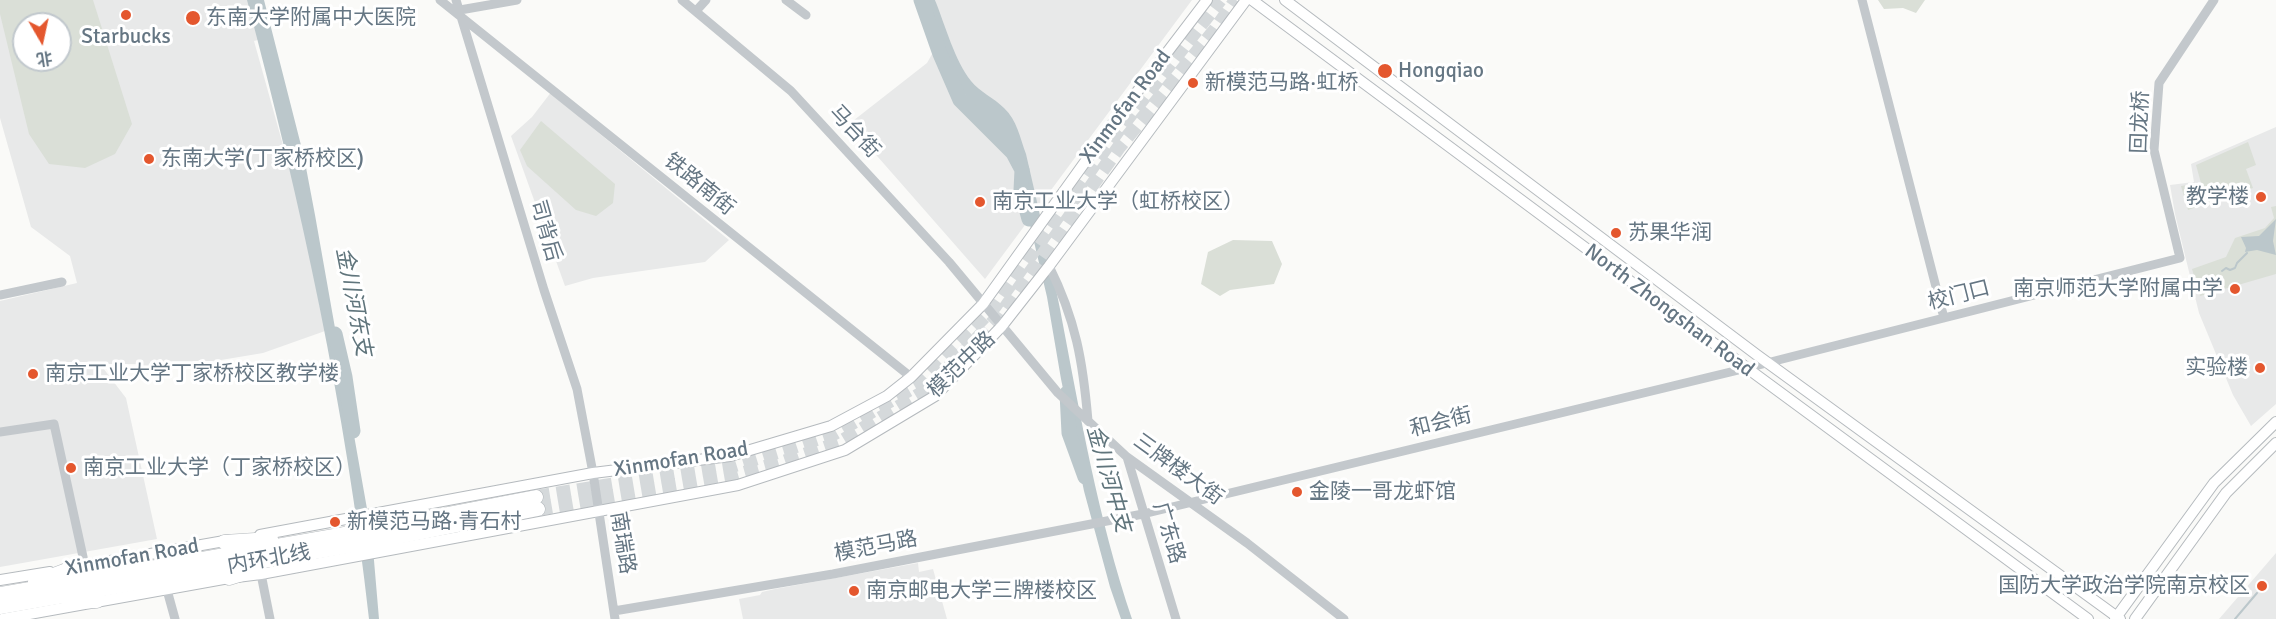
<!DOCTYPE html>
<meta charset="utf-8">
<style>
body{margin:0}
#map{position:relative;width:2276px;height:619px;overflow:hidden;background:#fafaf8;font-family:Signika,"Noto Sans SC",sans-serif}
canvas{display:block}
.north{position:absolute;left:12px;top:12px;width:60px;height:60px;box-sizing:border-box;background:#fff;border:2px solid #c1c8cd;border-radius:50%;rotate:171deg;font-size:16px;font-weight:700;line-height:24px;text-align:center;color:#657683}
.north::after{content:'';display:block;margin:auto;width:21px;height:27px;background:#e4572e;clip-path:polygon(50% 0,100% 100%,50% 72%,0 100%)}
</style>
<div id="map">
<canvas width="2276" height="619"></canvas>
<div class="north">北</div>
</div>
<script>
const g = document.querySelector('canvas').getContext('2d');
g.lineJoin = 'round';
function paint(path, color) { g.fillStyle = color; g.fill(path, 'evenodd'); }
function strokePath(path, color, width, dash) { g.strokeStyle = color; g.lineWidth = width; g.lineCap = dash ? 'butt' : 'round'; g.setLineDash(dash || []); g.stroke(path); }
function write(font, color, halo, rows, align = 'center') {
  g.font = font + ' Signika,"Noto Sans SC",sans-serif'; g.lineWidth = 6; g.setLineDash([]); g.textBaseline = 'middle'; g.strokeStyle = halo; g.fillStyle = color; for (const [text, x, y, turn = 0] of rows) {
    g.save(); g.translate(x, y); g.rotate((+turn || 0) * Math.PI / 180); g.textAlign = isNaN(turn) ? turn : align; if (halo) g.strokeText(text, 0, 0); g.fillText(text, 0, 0); g.restore();
  }
}
paint(new Path2D(`
 M 0,0 L 260,0 L 269,37 L 254,41 L 298,199 L 325,331 L 263,353 L 149,372 L 136,364 L 100,364 L 126,398 L 157,539 L 0,567 L 0,301 L 77,283 L 70,256 L 31,227 L 0,118 ZM 24,24 L 60,24 L 60,60 L 24,60 Z
 M 935,0 L 1192,0 L 985,279 L 849,124 L 927,63 L 944,33 Z
 M 552,91 L 583,120 L 729,240 L 705,262 L 593,278 L 565,286 L 511,136 L 532,117 Z
 M 2276,127 L 2276,404 L 2251,426 L 2233,395 L 2199,313 L 2175,214 L 2170,185 L 2194,182 L 2191,164 Z
 M 2276,553 L 2276,619 L 2219,619 Z
 M 918,563 L 919,572 L 933,569 L 947,619 L 743,619 L 739,599 L 760,595 L 762,592 L 775,589 Z`), '#e8e9e9');
paint(new Path2D(`
 M 0,0 L 93,0 L 132,124 L 115,154 L 85,168 L 49,164 L 29,134 L 0,14 ZM 24,24 L 60,24 L 60,60 L 24,60 Z
 M 1878,0 L 1925,0 L 1916,13 L 1903,8 L 1884,9 Z
 M 541,121 L 615,184 L 613,203 L 596,216 L 576,210 L 527,166 L 520,150 Z
 M 2248,142 L 2256,165 L 2246,169 L 2253,188 L 2188,210 L 2181,186 L 2201,183 L 2196,165 Z
 M 2276,206 L 2276,274 L 2200,296 L 2192,269 L 2226,257 L 2235,238 L 2265,228 L 2274,218 L 2271,207 Z
 M 1233,240 L 1272,241 L 1282,264 L 1274,284 L 1230,290 L 1220,296 L 1201,284 L 1208,252 Z`), '#dadfd7');
paint(new Path2D(`
 M 247,0 L 264,0 L 304,157 L 315,215 L 372,537 L 379,619 L 369,619 C 346,409 301,204 247,0 Z
 M 925,0 L 935,0 C 945,25 955,61 971,81 C 980,92 994,98 1004,108 C 1017,120 1020,138 1026,154 C 1038,206 1050,258 1060,309 C 1080,414 1098,518 1132,619 L 1121,619 L 1110,587 L 1084,491 L 1061,379 L 1047,297 L 1016,165 L 1002,140 L 975,111 L 960,86 Z
 M 2276,219 L 2273,241 L 2276,255 L 2257,250 L 2245,252 L 2246,248 L 2241,237 L 2259,236 Z`), '#bbc7cb');
strokePath(new Path2D(`
 M 2222,271 L 2226,268 L 2230,270 L 2235,268 L 2237,263 L 2247,253
 M 2235,619 L 2257,593`), '#bbc7cb', 2);
strokePath(new Path2D(`
 M 921,0 L 940,54 L 960,100 L 1013,153 L 1022,170 L 1021,190 L 1029,219
 M 335,334 L 345,377 L 353,431
 M 1067,393 L 1069,433 L 1085,477`), '#bbc7cb', 15);
strokePath(new Path2D(`
 M 536,497 L 735,465 L 784,450 L 835,433 L 917,385 L 995,306 L 1117,132 L 1220,0
 M 538,509 L 733,476 L 783,462 L 839,443 L 927,390 L 1001,314 L 1119,147 L 1215,30 L 1236,0`), '#d5d9db', 14, [14, 7]);
const major = new Path2D(`
 M 1252,0 L 1747,368 L 2088,619
 M 1285,0 L 1757,355 L 2120,619
 M 260,535 L 593,473 L 730,456 L 831,426 L 887,396 L 911,377 L 983,304 L 1108,130 L 1207,0
 M 65,569 L 230,540
 M 0,580 L 50,572
 M 2,619 L 229,578 L 261,574 L 738,485 L 845,450 L 935,396 L 1002,326 L 1049,266 L 1246,0
 M 2115,619 L 2214,483 L 2276,422
 M 2135,619 L 2226,493 L 2276,443`);
const highway = new Path2D(`
 M 224,542 L 271,539
 M 229,578 L 258,569
 M 35,582 L 72,568
 M 0,594 L 334,536 L 536,497
 M 70,602 L 97,601
 M 0,607 L 383,540 L 538,509`);
strokePath(major, '#b5babe', 12);
strokePath(highway, '#b4b9bd', 15);
strokePath(new Path2D(`
 M 440,0 L 911,377
 M 456,0 L 544,290 L 577,389 L 593,473 L 615,619
 M 682,0 L 791,91 L 949,262 L 1058,393 L 1127,457 L 1247,543 L 1344,619
 M 786,0 L 806,15
 M 1862,0 L 1944,318
 M 460,10 L 517,0
 M 696,11 L 706,0
 M 1049,266 C 1076,320 1083,362 1088,421
 M 0,295 L 62,282
 M 0,432 L 54,424 L 85,566
 M 1127,457 L 1176,619
 M 261,574 L 270,619
 M 167,590 L 175,619
 M 614,611 L 833,574 L 1143,514 L 1747,368 L 2180,258 L 2154,150 L 2159,83 L 2214,0`), '#c3c8cc', 9);
strokePath(major, '#fff', 10);
strokePath(highway, '#fff', 14);
for (const [x, y, r, color] of [
 [126,15,6,"#e4572e"],
 [193,18,8,"#e4572e"],
 [1385,71,8,"#e4572e"],
 [1193,83,6,"#e4572e"],
 [149,159,6,"#e4572e"],
 [2261,197,6,"#e4572e"],
 [980,202,6,"#e4572e"],
 [1616,233,6,"#e4572e"],
 [2235,289,6,"#e4572e"],
 [2260,368,6,"#e4572e"],
 [33,374,6,"#e4572e"],
 [71,468,6,"#e4572e"],
 [1297,492,6,"#e4572e"],
 [335,522,6,"#e4572e"],
 [2262,586,6,"#e4572e"],
 [854,591,6,"#e4572e"]
]) { const dot = new Path2D(); dot.arc(x, y, r, 0, 2 * Math.PI); g.fillStyle = color; g.fill(dot); strokePath(dot, '#fff', 2); }
write('21px', '#657683', '#fff', [
 ["东南大学附属中大医院",206,18],
 ["Starbucks",126,37,"center"],
 ["Hongqiao",1398,71],
 ["新模范马路·虹桥",1205,83],
 ["东南大学(丁家桥校区)",161,159],
 ["教学楼",2249,197,"right"],
 ["南京工业大学（虹桥校区）",992,202],
 ["苏果华润",1628,233],
 ["南京师范大学附属中学",2223,289,"right"],
 ["实验楼",2248,368,"right"],
 ["南京工业大学丁家桥校区教学楼",45,374],
 ["南京工业大学（丁家桥校区）",83,468],
 ["金陵一哥龙虾馆",1309,492],
 ["新模范马路·青石村",347,522],
 ["国防大学政治学院南京校区",2250,586,"right"],
 ["南京邮电大学三牌楼校区",866,591]
], 'left');
write('21px', '#657683', '#fff', [
 ["Xinmofan Road",1126,107,-53],
 ["回龙桥",2141,122,-88],
 ["马台街",854,132,47],
 ["铁路南街",699,185,39],
 ["司背后",545,231,74],
 ["校门口",1959,296,-14],
 ["North Zhongshan Road",1669,311,37],
 ["模范中路",962,365,-44],
 ["和会街",1441,423,-14],
 ["Xinmofan Road",681,460,-9],
 ["三牌楼大街",1178,470,36],
 ["广东路",1168,533,73],
 ["南瑞路",622,543,81],
 ["模范马路",876,547,-11],
 ["Xinmofan Road",132,558,-10],
 ["内环北线",269,560,-10]
]);
write('italic 22px', '#60757c', '#fff', [
 ["金川河东支",353,302,79],
 ["金川河中支",1108,479,74]
]);
</script>
